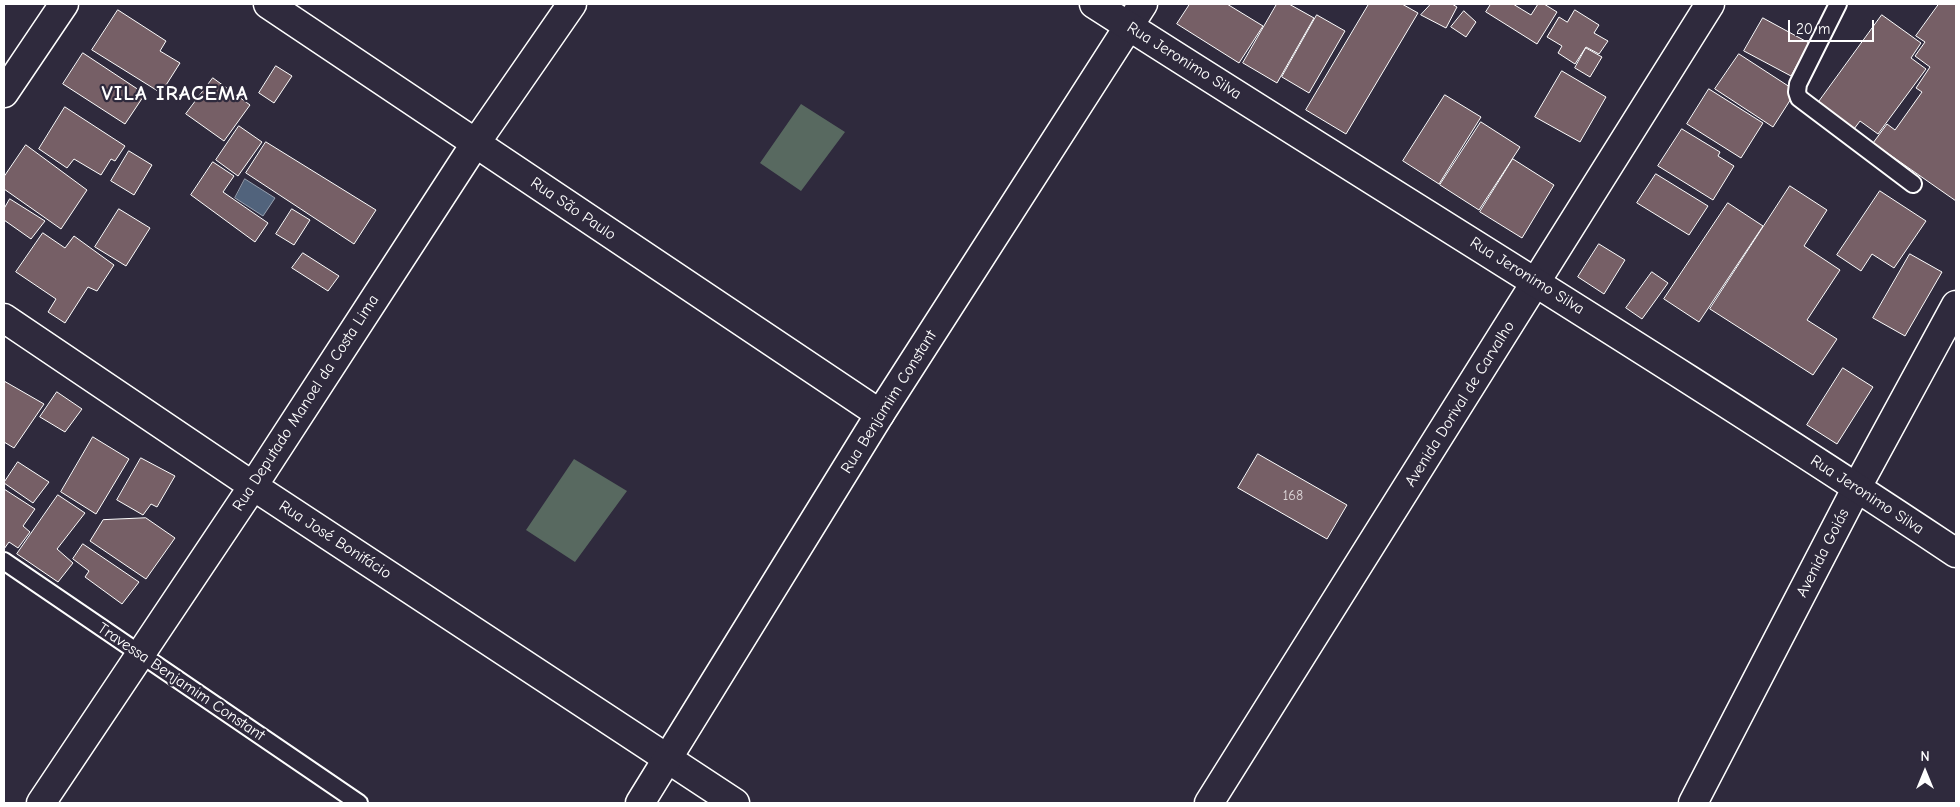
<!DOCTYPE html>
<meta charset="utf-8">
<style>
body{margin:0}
#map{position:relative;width:1960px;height:807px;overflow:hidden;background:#2f2a3d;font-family:"Comic Neue",sans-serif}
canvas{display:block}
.frame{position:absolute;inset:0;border:5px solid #fff;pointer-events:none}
.north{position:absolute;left:1900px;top:747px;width:50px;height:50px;-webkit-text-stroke:4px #2f2a3d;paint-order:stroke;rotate:0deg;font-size:14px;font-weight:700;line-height:20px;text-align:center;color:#fff}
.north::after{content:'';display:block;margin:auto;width:18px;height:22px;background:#fff;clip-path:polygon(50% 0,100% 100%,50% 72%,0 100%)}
.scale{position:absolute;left:1788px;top:20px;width:86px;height:22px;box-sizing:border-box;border:2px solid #fff;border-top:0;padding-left:6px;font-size:15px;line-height:18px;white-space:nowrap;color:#fff;-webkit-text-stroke:4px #2f2a3d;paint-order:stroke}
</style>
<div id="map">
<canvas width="1960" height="807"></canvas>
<div class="frame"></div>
<div class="north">N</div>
<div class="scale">20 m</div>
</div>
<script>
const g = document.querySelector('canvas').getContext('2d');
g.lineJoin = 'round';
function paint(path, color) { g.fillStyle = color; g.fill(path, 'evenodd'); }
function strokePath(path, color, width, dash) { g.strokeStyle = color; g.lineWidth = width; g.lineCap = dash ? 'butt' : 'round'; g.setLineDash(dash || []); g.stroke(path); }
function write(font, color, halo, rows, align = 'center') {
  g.font = font + ' "Comic Neue",sans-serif'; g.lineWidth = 4.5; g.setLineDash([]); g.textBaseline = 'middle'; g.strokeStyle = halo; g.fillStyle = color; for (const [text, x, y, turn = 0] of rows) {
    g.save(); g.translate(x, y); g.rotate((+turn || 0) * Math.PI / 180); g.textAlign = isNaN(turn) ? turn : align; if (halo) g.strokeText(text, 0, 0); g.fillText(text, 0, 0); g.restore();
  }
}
paint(new Path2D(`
 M 801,104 L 845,132 L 801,191 L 760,163 Z
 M 574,459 L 627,491 L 575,562 L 526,530 Z`), '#586960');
const water = new Path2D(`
 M 245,179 L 275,198 L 263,216 L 235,198 Z`);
paint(water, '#51637c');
strokePath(water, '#97a1b0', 1);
const building = new Path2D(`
 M 1190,4 L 1227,4 L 1263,26 L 1239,63 L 1177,24 Z
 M 1277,4 L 1289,4 L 1314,18 L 1277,83 L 1243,63 Z
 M 1369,4 L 1402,4 L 1418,13 L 1346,134 L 1306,110 Z
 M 1431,4 L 1452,4 L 1457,7 L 1446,28 L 1421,15 Z
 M 1491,4 L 1513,4 L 1531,15 L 1538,4 L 1544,4 L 1557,12 L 1537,44 L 1486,12 Z
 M 1939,4 L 1956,4 L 1956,201 L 1873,143 L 1887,124 L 1895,130 L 1922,92 L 1916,88 L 1930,67 L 1915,56 L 1925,42 L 1916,36 Z
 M 118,10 L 166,41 L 160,51 L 180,63 L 161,93 L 92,50 Z
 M 1575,10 L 1599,25 L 1594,33 L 1608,41 L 1599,54 L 1586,47 L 1575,64 L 1558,53 L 1562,46 L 1547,37 L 1559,17 L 1567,22 Z
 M 1464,11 L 1476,22 L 1466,37 L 1451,27 Z
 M 1317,15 L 1345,31 L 1309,93 L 1282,77 Z
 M 1882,15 L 1921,43 L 1911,58 L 1926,69 L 1878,134 L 1860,121 L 1854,129 L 1818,103 Z
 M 1763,18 L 1809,43 L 1791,76 L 1744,51 Z
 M 1586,48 L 1602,57 L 1590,77 L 1575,68 Z
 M 83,53 L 145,94 L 125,124 L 63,84 Z
 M 1739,54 L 1796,91 L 1773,127 L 1715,89 Z
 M 276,66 L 292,76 L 274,103 L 259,93 Z
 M 1562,71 L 1606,97 L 1580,142 L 1535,117 Z
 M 213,78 L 250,105 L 224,141 L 186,114 Z
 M 1709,89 L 1763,123 L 1741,158 L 1687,124 Z
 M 1445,95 L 1481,117 L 1439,184 L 1403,161 Z
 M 65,107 L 125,146 L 115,161 L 111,159 L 101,175 L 74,159 L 67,168 L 39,149 Z
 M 1481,122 L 1520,147 L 1479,210 L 1440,185 Z
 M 239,126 L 262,142 L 238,176 L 216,160 Z
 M 1682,129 L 1720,152 L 1718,156 L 1734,166 L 1713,200 L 1658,166 Z
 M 266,142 L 376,210 L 354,244 L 246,173 Z
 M 26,145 L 87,190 L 61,229 L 4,189 L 4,177 Z
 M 129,151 L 152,165 L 134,195 L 111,181 Z
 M 1513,159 L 1554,185 L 1522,238 L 1480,212 Z
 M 213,162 L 234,176 L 223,192 L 268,223 L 255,242 L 191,195 Z
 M 1656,174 L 1708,206 L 1689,235 L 1637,203 Z
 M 1790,186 L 1827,210 L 1804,246 L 1840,270 L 1807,320 L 1837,339 L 1813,375 L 1710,309 Z
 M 1880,191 L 1926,221 L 1894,268 L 1872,254 L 1861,271 L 1837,255 Z
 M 10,199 L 45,221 L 31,239 L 4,220 L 4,209 Z
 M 1728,203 L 1763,226 L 1699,322 L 1664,299 Z
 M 119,209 L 150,228 L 126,266 L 95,247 Z
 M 292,209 L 310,220 L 294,245 L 276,234 Z
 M 43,233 L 65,248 L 74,236 L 114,265 L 97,291 L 88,287 L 65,323 L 48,312 L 56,299 L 16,272 Z
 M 1599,244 L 1625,260 L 1604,294 L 1578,277 Z
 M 303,253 L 339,276 L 328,291 L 292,268 Z
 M 1910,254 L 1942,272 L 1905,336 L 1873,318 Z
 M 1652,272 L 1668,283 L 1642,319 L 1626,308 Z
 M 1843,368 L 1873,387 L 1837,444 L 1807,425 Z
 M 4,381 L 44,404 L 14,448 L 4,442 Z
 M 57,392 L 82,409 L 65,432 L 40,417 Z
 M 93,437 L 129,459 L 96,514 L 61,492 Z
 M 1258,454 L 1347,505 L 1327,539 L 1238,488 Z
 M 141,458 L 175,476 L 157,507 L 151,504 L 143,515 L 117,500 Z
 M 18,462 L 49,482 L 33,503 L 4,483 Z
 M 4,489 L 35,509 L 23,526 L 30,532 L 18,548 L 9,542 L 4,549 Z
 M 58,495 L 85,513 L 57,549 L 73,563 L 58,582 L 17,554 Z
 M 146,518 L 175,538 L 146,579 L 90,541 L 103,520 Z
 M 83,544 L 139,582 L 122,604 L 85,577 L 89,571 L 73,559 Z`);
paint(building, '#765f66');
strokePath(building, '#fff', 1);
const service = new Path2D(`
 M 1838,4 L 1798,84 L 1797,92 L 1799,98 L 1913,184
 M 4,561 L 359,803`);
const minor = new Path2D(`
 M 268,4 L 880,414
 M 4,93 L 64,4
 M 4,318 L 253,486 L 735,803
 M 41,803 L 253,486 L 475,144 L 572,4
 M 1209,803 L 1710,4
 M 1693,803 L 1857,487 L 1956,305`);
const tertiary = new Path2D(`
 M 640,803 L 880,414 L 1143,4`);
const secondary = new Path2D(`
 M 1094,4 C 1381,188 1672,364 1956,553`);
strokePath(service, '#fff', 20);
strokePath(minor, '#fff', 31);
strokePath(tertiary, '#fff', 31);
strokePath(secondary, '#fff', 31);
strokePath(service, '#2f2a3d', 16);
strokePath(minor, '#2f2a3d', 28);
strokePath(tertiary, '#2f2a3d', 28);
strokePath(secondary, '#2f2a3d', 28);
write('14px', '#ddd7d9', null, [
 ["168",1293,496]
]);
write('16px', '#fff', '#2f2a3d', [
 ["Rua Jeronimo Silva",1184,61,32],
 ["Rua São Paulo",573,209,34],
 ["Rua Jeronimo Silva",1527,276,32],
 ["Rua Benjamim Constant",889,402,-58],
 ["Rua Deputado Manoel da Costa Lima",306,403,-57],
 ["Avenida Dorival de Carvalho",1460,404,-58],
 ["Rua Jeronimo Silva",1867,495,33],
 ["Rua José Bonifácio",335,540,33],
 ["Avenida Goiás",1823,553,-63],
 ["Travessa Benjamim Constant",181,682,34]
]);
g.letterSpacing = '1px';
write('bold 21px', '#fff', '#2f2a3d', [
 ["VILA IRACEMA",175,94]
]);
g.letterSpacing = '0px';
</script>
